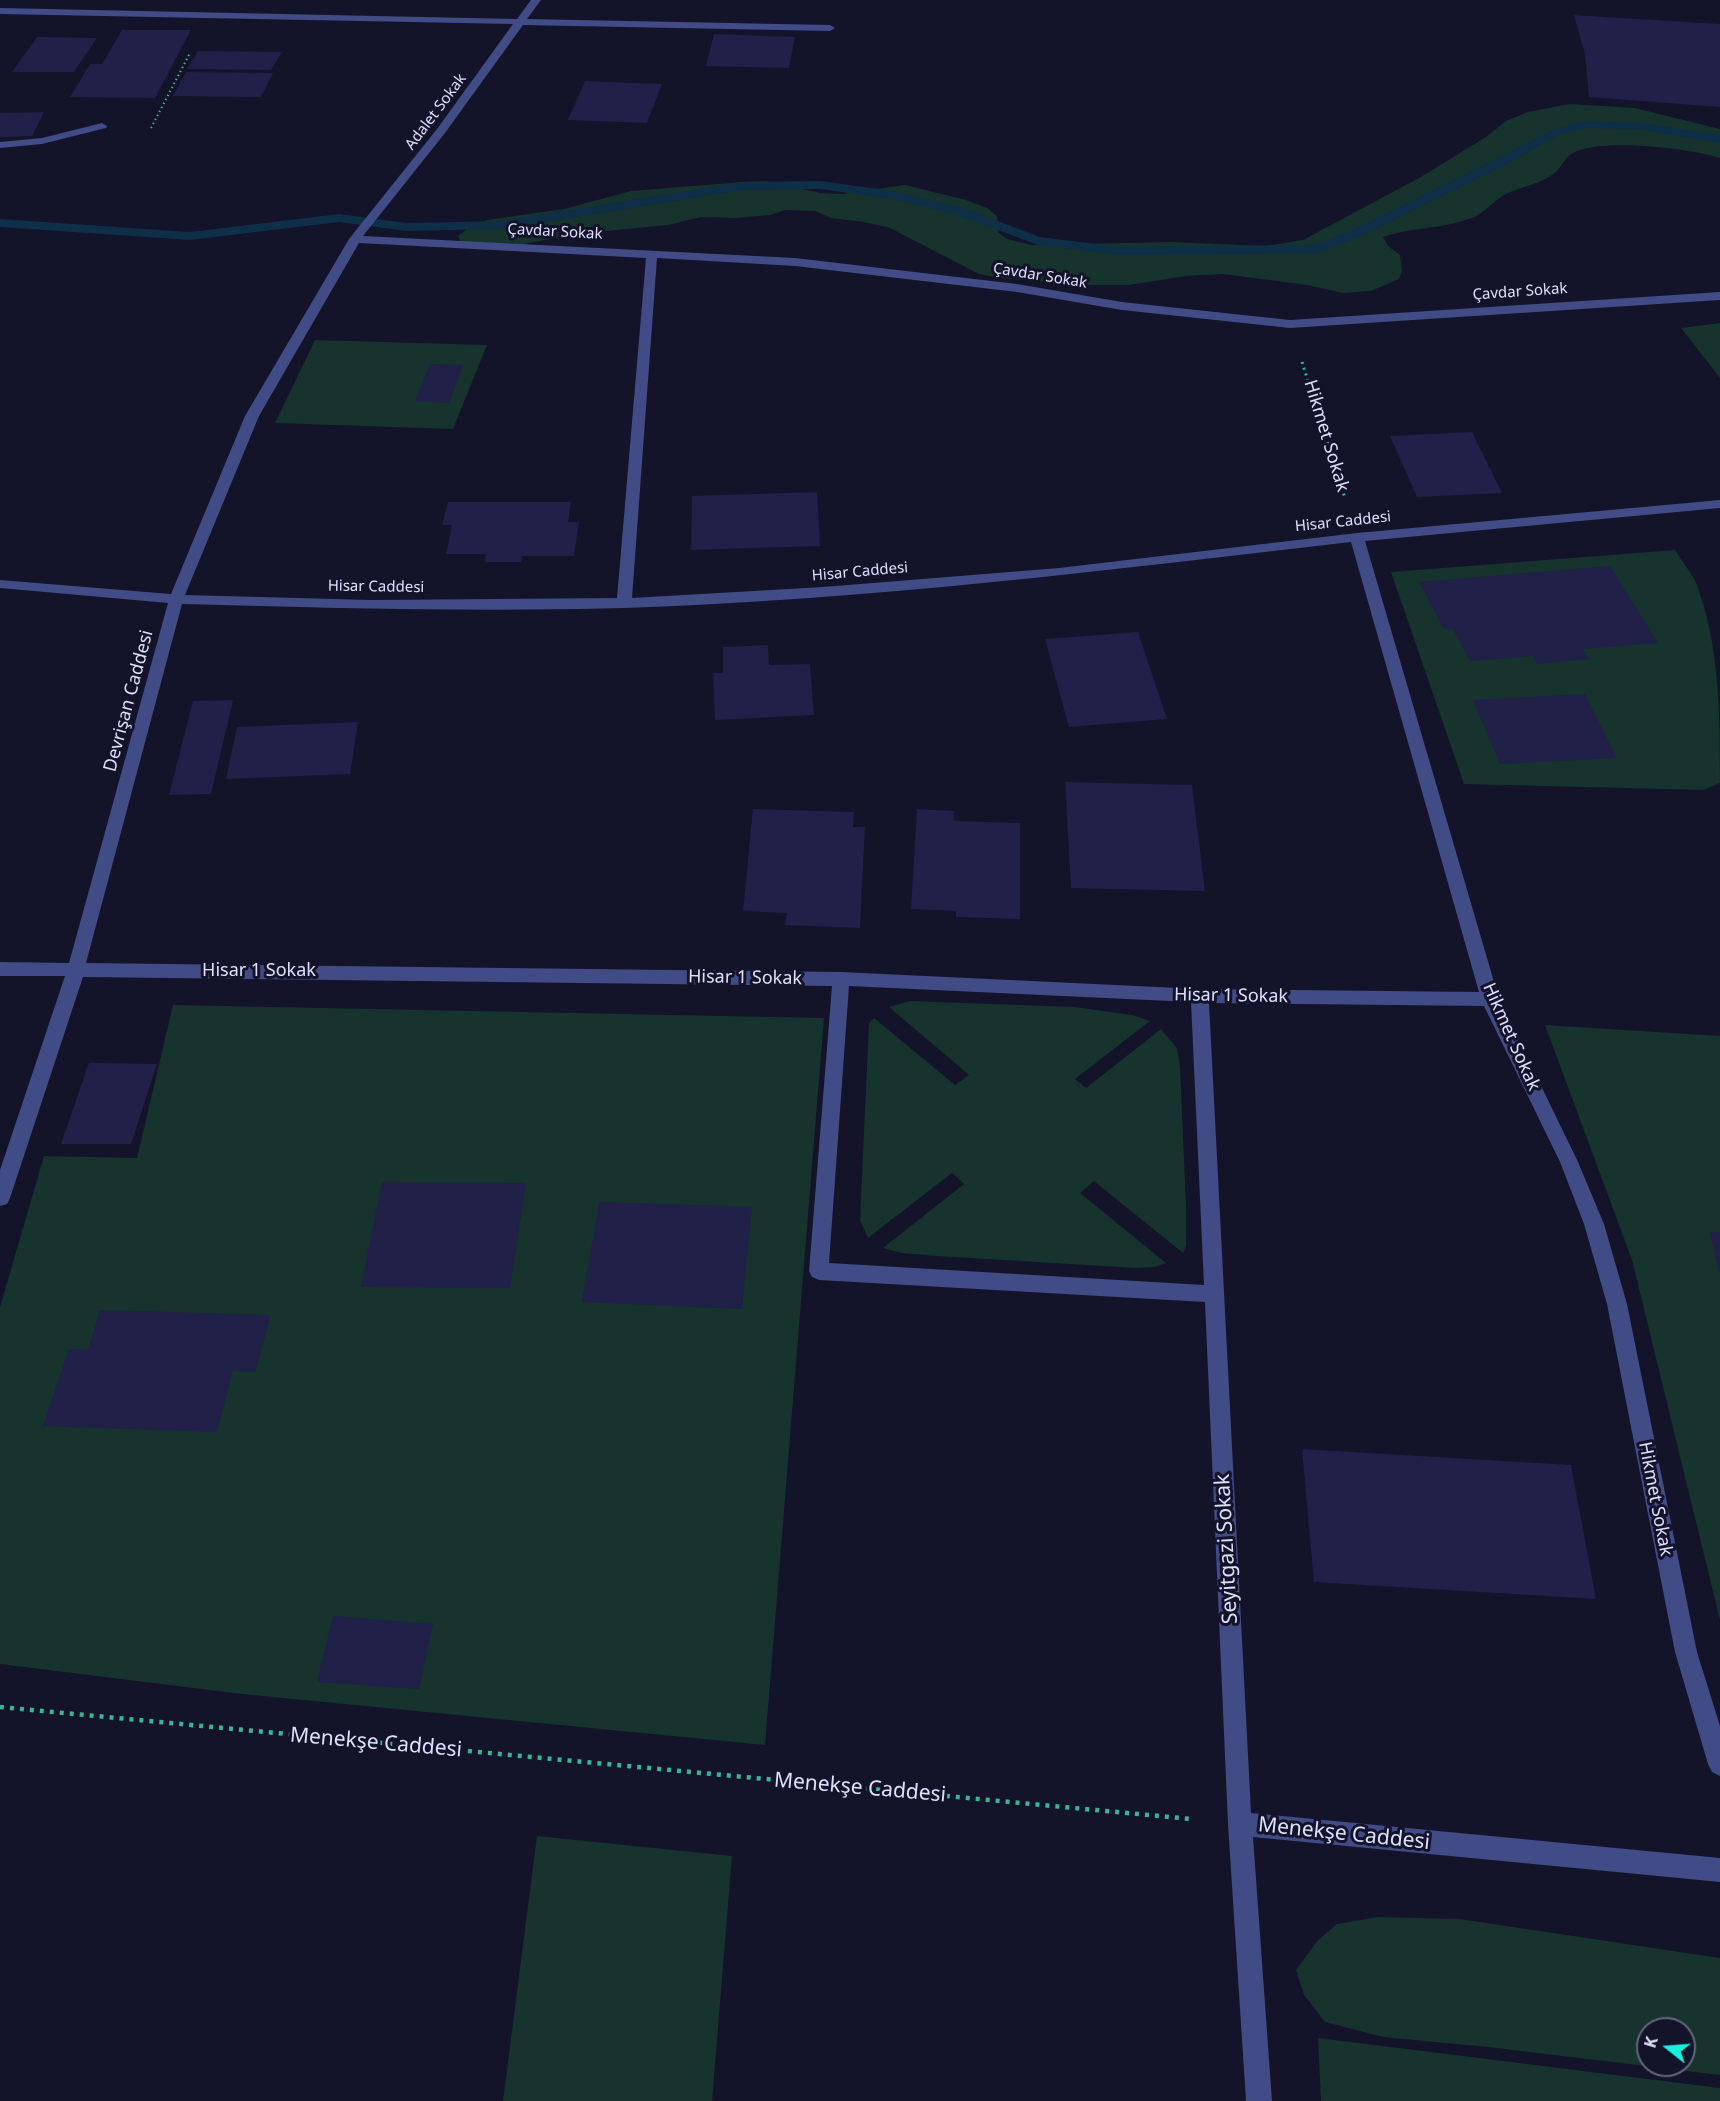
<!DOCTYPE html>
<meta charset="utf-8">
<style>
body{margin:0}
#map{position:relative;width:1720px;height:2101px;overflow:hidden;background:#13132a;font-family:"Noto Sans",sans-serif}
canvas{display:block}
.north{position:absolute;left:1636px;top:2017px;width:60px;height:60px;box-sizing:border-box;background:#13132a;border:2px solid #64657e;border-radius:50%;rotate:287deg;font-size:16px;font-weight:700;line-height:24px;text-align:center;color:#dde0fd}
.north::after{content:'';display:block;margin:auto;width:21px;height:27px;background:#16f0dd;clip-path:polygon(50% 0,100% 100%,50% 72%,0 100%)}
</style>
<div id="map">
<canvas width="1720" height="2101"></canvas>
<div class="north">K</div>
</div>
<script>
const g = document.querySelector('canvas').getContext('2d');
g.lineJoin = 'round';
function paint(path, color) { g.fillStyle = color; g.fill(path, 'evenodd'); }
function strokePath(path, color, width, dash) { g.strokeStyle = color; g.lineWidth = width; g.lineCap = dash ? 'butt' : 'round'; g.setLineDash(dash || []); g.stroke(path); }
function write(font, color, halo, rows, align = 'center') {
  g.font = font + ' "Noto Sans",sans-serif'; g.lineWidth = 6; g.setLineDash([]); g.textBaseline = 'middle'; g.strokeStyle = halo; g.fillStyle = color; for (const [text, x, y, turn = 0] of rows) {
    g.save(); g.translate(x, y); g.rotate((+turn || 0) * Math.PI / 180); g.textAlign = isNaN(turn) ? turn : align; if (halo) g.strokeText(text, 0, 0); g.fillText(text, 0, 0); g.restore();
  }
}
paint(new Path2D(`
 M 1570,104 L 1635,108 L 1720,129 L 1720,158 C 1689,148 1598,137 1571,154 C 1565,158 1561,167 1556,172 C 1542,184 1522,186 1506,194 C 1494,200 1485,213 1472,218 C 1443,229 1412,227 1383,237 L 1388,246 L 1400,255 L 1402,271 L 1399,279 L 1371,291 L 1343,293 L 1307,285 L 1223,274 L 1186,276 L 1129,285 L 1081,285 L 999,278 L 979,274 L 890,228 L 864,222 L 831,218 L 815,211 L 785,210 L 770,215 L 735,218 L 701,217 L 668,225 L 576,234 L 514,246 L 462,245 L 458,236 L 473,225 L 487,220 L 564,209 L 631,191 L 742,182 L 767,181 L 820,193 L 842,194 L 905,185 L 966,200 L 987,208 L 997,216 L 998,232 L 1007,239 L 1031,245 L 1171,242 L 1266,246 L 1303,240 L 1419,178 L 1486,137 L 1506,121 L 1528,112 Z
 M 1720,323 L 1720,378 L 1681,328 Z
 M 315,340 L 487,345 L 453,429 L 275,423 Z
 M 1675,550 C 1681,560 1689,570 1695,580 C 1720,643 1720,715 1720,783 L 1703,790 L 1464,784 L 1391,572 Z
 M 910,1001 L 1075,1007 L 1132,1015 L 1150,1021 L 1075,1079 L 1086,1088 L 1161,1029 L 1177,1048 L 1180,1067 L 1186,1204 L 1186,1246 L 1183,1253 L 1094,1181 L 1080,1193 L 1166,1263 L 1154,1267 L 1136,1268 L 937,1256 L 902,1253 L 883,1248 L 964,1184 L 952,1173 L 868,1238 L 860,1220 L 869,1023 L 874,1018 L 955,1085 L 969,1075 L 889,1007 Z
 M 173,1005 L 824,1018 L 765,1745 L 242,1694 L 0,1664 L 0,1307 L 44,1156 L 137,1158 Z
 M 1545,1025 L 1720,1036 L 1720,1620 L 1632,1260 Z
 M 537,1836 L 732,1856 L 712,2101 L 503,2101 Z
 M 1378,1917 L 1460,1919 L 1720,1958 L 1720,2075 L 1488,2047 L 1383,2037 L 1325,2022 L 1304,1995 L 1296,1970 L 1318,1940 L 1337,1924 ZM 1648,2029 L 1684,2029 L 1684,2065 L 1648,2065 Z
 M 1318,2038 L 1720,2088 L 1720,2101 L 1321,2101 Z`), '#16332d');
paint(new Path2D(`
 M 1584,121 L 1639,123 L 1720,135 L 1720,143 L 1639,129 L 1585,128 L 1558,135 L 1509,163 L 1363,235 L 1318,253 L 1120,255 L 1038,245 L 955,214 L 893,199 L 820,189 L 742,190 L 502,229 L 406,231 L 339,222 L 190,240 L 0,227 L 0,219 L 190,232 L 339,214 L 406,223 L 502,221 L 742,182 L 820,181 L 893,191 L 963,208 L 1040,237 L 1120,247 L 1316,245 L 1355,229 L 1501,157 L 1550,131 Z`), '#0f2e47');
paint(new Path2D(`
 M 1574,15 L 1720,24 L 1720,107 L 1589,97 L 1585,54 Z
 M 122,30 L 191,30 L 155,98 L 70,97 L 90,64 L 102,64 Z
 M 714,34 L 795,37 L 789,68 L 706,66 Z
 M 37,37 L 97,38 L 74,72 L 12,72 Z
 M 198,51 L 282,52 L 271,70 L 187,69 Z
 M 186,72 L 273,73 L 261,97 L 173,96 Z
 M 585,81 L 662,84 L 647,123 L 568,120 Z
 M 44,112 L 32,136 L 0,137 L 0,113 Z
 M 430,364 L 463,365 L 449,403 L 415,401 Z
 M 1472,432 L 1502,493 L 1417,497 L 1390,436 Z
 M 817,492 L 820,546 L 691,550 L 692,496 Z
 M 448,502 L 571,502 L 568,522 L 579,522 L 574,556 L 522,556 L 521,562 L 485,562 L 486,554 L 446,554 L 452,525 L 442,525 Z
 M 1610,566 L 1658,643 L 1583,649 L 1589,659 L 1537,664 L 1533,656 L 1470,661 L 1453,629 L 1444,629 L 1419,582 Z
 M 1138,632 L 1167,719 L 1069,727 L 1045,639 Z
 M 768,645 L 769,665 L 810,664 L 814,715 L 715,720 L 713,673 L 723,673 L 723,647 Z
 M 1585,694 L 1617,758 L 1500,764 L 1473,700 Z
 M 233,700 L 211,794 L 169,795 L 193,701 Z
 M 358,722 L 350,774 L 226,779 L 237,727 Z
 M 1065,782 L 1192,785 L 1205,891 L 1071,888 Z
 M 753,809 L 854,812 L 853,827 L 865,827 L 860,928 L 785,925 L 787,913 L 743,911 Z
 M 917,809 L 954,811 L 954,821 L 1020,823 L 1020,919 L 956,917 L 956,911 L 911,909 Z
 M 89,1063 L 157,1064 L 131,1144 L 61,1144 Z
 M 382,1182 L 526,1183 L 510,1288 L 361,1287 Z
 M 599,1202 L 752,1207 L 742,1309 L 582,1302 Z
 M 1710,1232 L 1720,1233 L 1720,1273 L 1719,1273 Z
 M 100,1310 L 271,1315 L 255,1372 L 233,1371 L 217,1432 L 43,1426 L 69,1349 L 88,1350 Z
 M 1302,1449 L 1571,1465 L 1596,1599 L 1314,1582 Z
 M 333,1616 L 433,1624 L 419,1689 L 317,1682 Z`), '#202049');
strokePath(new Path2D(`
 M 151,128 L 190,53`), '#39b596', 2, [1.5, 3]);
strokePath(new Path2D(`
 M 1302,362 L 1345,498`), '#39b596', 3, [2, 4]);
strokePath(new Path2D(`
 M 0,1707 L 1191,1819`), '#39b596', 4.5, [4, 6]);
paint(new Path2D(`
 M 531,0 L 541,0 L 527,19 L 830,25 L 835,28 L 830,31 L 523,25 L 445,133 L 363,236 L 795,258 L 1017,284 L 1122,302 L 1290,320 L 1720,292 L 1720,300 L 1290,328 L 1122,310 L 1017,292 L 795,266 L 657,258 L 632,598 L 823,587 L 1059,568 L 1357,533 L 1720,500 L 1720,508 L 1365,541 L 1499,999 L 1578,1162 L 1604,1224 L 1627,1304 L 1697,1652 L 1720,1726 L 1720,1776 L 1712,1772 L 1708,1764 L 1675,1652 L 1607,1304 L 1584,1224 L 1560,1162 L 1484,1006 L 1209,1003 L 1251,1813 L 1720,1858 L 1720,1882 L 1253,1837 L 1272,2101 L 1246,2101 L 1228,1824 L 1205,1302 L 819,1280 L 812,1277 L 809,1271 L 832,986 L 83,977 L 10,1198 L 7,1204 L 0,1206 L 0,1170 L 65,976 L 0,976 L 0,962 L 69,963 L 168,603 L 0,588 L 0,580 L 171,594 L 245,416 L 349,239 L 437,129 L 513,24 L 0,14 L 0,8 L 517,19 ZM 359,243 L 646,258 L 617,598 L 372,600 L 185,595 L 259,416 ZM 1351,542 L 1479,992 L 1200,989 L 841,972 L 86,963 L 182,604 C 329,608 477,612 624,608 C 867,600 1110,570 1351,542 ZM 849,986 L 1191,1002 L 1204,1285 L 829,1263 Z
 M 102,123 L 107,126 L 106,128 L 42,144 L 0,148 L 0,142 L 42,138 Z`), '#414b85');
write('15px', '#dde0fd', '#13132a', [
 ["Adalet Sokak",436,112,-53],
 ["Çavdar Sokak",555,232,3],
 ["Çavdar Sokak",1040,276,9],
 ["Çavdar Sokak",1520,292,-4],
 ["Hisar Caddesi",1343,522,-6],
 ["Hisar Caddesi",860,572,-5],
 ["Hisar Caddesi",376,587,1]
]);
write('18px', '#dde0fd', '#13132a', [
 ["Hikmet Sokak",1326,436,73],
 ["Devrişan Caddesi",129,701,-75],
 ["Hisar 1 Sokak",259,971],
 ["Hisar 1 Sokak",745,978,1],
 ["Hisar 1 Sokak",1231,996,1],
 ["Hikmet Sokak",1511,1037,66],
 ["Hikmet Sokak",1655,1499,79]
]);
write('21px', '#dde0fd', '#13132a', [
 ["Seyitgazi Sokak",1227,1549,-93],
 ["Menekşe Caddesi",376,1743,5],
 ["Menekşe Caddesi",860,1788,5],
 ["Menekşe Caddesi",1344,1834,6]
]);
</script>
